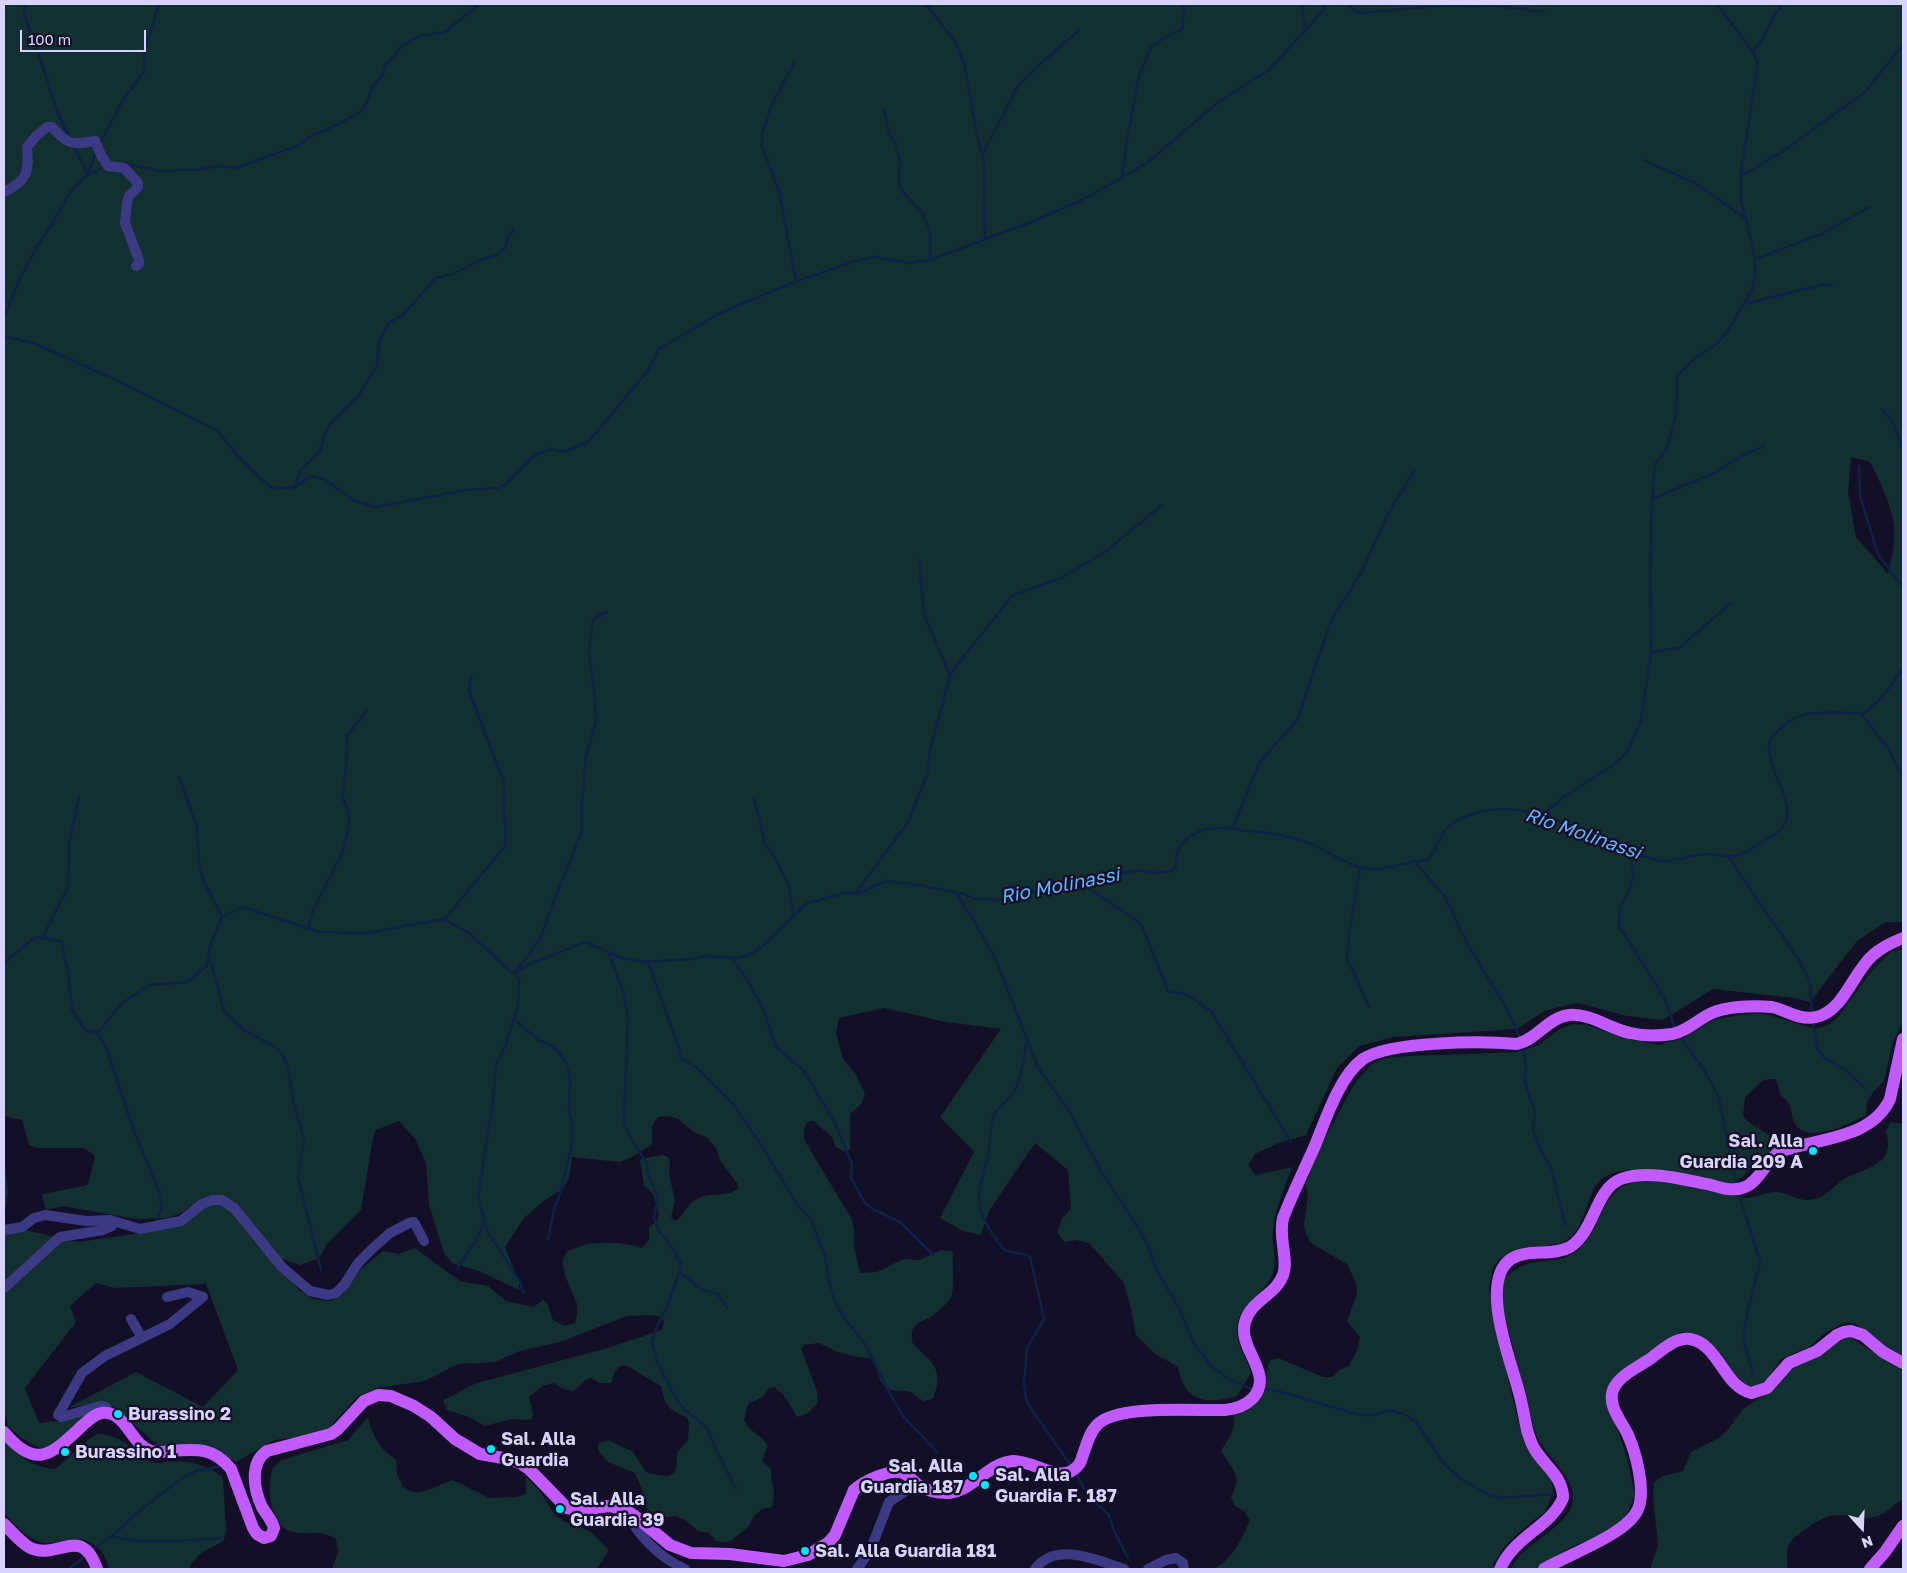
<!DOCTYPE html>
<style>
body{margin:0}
#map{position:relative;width:1907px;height:1573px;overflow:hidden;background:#130f26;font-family:"Golos Text",sans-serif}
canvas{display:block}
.frame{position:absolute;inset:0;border:5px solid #d9d4ff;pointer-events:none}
.north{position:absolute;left:1837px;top:1503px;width:50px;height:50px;-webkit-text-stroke:4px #130f26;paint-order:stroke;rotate:160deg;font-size:14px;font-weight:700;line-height:20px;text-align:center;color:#d9d4ff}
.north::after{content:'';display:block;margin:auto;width:18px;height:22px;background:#d9d4ff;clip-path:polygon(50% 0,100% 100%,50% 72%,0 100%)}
.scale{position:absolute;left:20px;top:30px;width:126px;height:22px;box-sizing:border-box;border:2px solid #d9d4ff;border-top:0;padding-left:6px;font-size:15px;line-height:18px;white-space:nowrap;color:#d9d4ff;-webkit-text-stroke:4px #130f26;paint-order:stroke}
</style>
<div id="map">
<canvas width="1907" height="1573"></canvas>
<div class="frame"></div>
<div class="north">N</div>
<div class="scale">100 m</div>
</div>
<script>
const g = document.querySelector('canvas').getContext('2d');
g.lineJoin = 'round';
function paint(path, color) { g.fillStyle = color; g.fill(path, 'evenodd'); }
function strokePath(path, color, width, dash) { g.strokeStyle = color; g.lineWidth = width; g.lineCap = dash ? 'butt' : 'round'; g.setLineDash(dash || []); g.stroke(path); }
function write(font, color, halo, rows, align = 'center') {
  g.font = font + ' "Golos Text",sans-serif'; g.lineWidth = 4.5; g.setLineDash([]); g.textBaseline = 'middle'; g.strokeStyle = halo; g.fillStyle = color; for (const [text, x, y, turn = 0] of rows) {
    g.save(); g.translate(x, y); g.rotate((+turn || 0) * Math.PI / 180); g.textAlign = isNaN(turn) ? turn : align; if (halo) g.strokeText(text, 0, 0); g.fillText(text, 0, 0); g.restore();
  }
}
paint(new Path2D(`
 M 4,4 L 1903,4 L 1903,922 L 1886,922 L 1857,941 L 1810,1002 L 1794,998 L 1713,989 L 1663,1020 L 1627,1016 L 1578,1003 L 1546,1010 L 1517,1029 L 1394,1037 L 1359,1046 L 1337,1068 L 1306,1135 L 1279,1143 L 1255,1154 L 1248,1165 L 1256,1175 L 1292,1167 C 1285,1188 1275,1208 1273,1230 C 1271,1244 1278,1259 1273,1272 C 1267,1294 1236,1306 1237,1330 C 1237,1346 1247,1358 1251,1373 L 1237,1396 C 1207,1405 1184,1402 1178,1367 L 1155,1354 L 1136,1335 L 1131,1309 L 1124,1283 L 1089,1243 L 1076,1240 L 1064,1242 L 1057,1231 L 1062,1219 L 1071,1209 L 1068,1170 L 1035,1143 L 989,1211 L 981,1235 L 963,1231 L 940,1218 L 974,1152 L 940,1117 L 1001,1029 L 946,1022 L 884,1008 L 839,1018 L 836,1034 L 842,1055 L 844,1060 L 855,1073 L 865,1093 L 862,1103 L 850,1114 L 850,1149 L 846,1152 L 836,1147 L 832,1137 L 814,1121 L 809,1121 C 803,1127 803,1133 805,1141 L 851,1218 L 854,1228 L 854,1246 L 860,1273 L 877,1272 L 903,1259 L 920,1260 L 941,1250 L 953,1251 C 952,1261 955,1290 951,1297 C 947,1304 939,1311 932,1316 C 924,1321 914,1322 912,1333 C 911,1336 912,1341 913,1344 C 934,1363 944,1370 933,1399 L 923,1401 C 919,1398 914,1394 910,1392 C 899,1389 889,1394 881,1382 C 877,1375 879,1366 874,1359 L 857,1357 L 835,1351 L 819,1343 L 804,1345 L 801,1349 L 817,1391 L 818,1402 L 807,1414 L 797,1417 L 786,1398 L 775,1387 L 769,1388 L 763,1397 L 748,1404 L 744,1420 C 750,1433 762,1435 768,1446 L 762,1461 L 771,1469 C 771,1485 777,1492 772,1507 L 762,1509 L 754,1516 L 749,1526 L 732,1540 L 727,1542 L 716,1541 L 709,1533 L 698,1531 L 685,1520 L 675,1516 L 654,1519 L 647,1510 L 642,1489 L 635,1473 L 608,1462 L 598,1450 L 598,1444 L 608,1440 L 633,1452 L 645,1471 L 650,1474 L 668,1476 L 673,1474 L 676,1469 L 677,1453 L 688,1440 L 689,1423 L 687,1418 L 672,1410 L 665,1402 L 661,1386 L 627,1366 C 616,1364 614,1374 611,1383 L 600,1383 L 591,1378 L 585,1380 L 574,1391 L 563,1389 L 554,1383 L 542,1386 L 529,1397 L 533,1413 L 532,1419 L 527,1420 L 511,1419 L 485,1426 L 469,1417 L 447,1410 L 443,1400 C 455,1395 464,1388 477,1383 L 604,1349 L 662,1330 L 664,1321 L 660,1317 L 655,1315 L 627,1316 L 560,1342 L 520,1351 L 495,1362 L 458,1364 L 425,1381 L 377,1388 L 357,1397 L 328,1429 L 313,1435 L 275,1440 L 236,1462 L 201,1445 L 157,1445 L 117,1409 L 102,1402 L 68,1408 L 136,1372 L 203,1407 L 238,1370 L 206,1284 L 115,1288 L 96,1283 L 70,1306 L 76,1322 L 25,1388 L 39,1423 L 67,1420 L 84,1412 L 87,1416 L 55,1445 L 40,1448 L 23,1439 L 8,1426 L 4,1412 L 4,1234 L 25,1230 L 78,1242 L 142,1233 L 189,1220 L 213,1202 L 230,1208 L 299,1290 L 313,1299 L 330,1301 L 341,1296 L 361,1269 L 383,1251 L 399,1254 L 415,1248 L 460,1281 L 488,1286 L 506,1301 L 534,1307 L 543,1300 L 547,1303 L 553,1320 L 564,1326 L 575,1323 C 577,1316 578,1311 577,1304 C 574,1292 552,1260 570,1250 C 574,1248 580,1247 584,1245 C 599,1241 628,1243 642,1248 L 649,1240 L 649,1228 L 657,1220 L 659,1214 L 653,1194 L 644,1185 L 640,1159 L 663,1155 L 668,1157 L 670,1162 L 669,1174 L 675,1201 L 671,1217 L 675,1221 C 688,1213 684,1203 704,1196 C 715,1193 729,1197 738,1188 L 737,1183 L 720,1161 L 717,1150 L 707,1137 C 682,1132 686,1112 658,1117 L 652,1126 L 652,1145 L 628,1159 L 620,1162 L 572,1157 L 569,1178 L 563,1189 L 545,1200 L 524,1218 L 505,1247 L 519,1282 L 519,1290 L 479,1271 L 452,1263 L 444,1253 L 429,1205 L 426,1163 L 415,1139 L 399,1121 L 376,1130 L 373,1138 L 361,1210 L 327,1244 L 319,1258 L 300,1265 L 276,1257 L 222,1198 L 204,1197 L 181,1213 L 168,1218 L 135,1219 L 63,1206 L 46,1210 L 42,1194 L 85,1186 L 88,1184 L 95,1156 L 84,1148 L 37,1148 L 29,1145 L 22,1120 L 4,1116 ZM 1851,457 L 1870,462 C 1878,478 1892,506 1894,524 C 1896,541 1892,558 1888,574 L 1856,537 L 1848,492 Z
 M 1903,949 L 1903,1021 L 1893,1042 L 1884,1081 L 1874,1091 L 1867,1102 L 1866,1115 C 1850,1124 1803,1147 1793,1120 C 1791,1114 1792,1107 1788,1102 C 1785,1098 1782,1098 1780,1094 C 1778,1088 1779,1084 1775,1079 L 1769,1079 L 1762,1081 L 1745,1097 L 1743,1116 C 1753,1129 1771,1131 1778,1145 L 1736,1182 L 1723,1184 C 1692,1178 1618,1155 1597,1184 C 1592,1190 1590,1199 1587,1206 C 1581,1221 1578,1235 1562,1243 L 1519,1250 L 1499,1259 L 1493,1269 L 1489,1288 L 1496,1330 L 1521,1432 L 1552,1479 L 1553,1492 L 1545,1512 L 1526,1526 L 1505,1546 L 1494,1563 L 1493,1569 L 1212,1569 C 1232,1561 1242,1539 1250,1520 L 1244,1511 L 1235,1506 L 1231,1497 C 1244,1474 1231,1470 1221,1450 C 1230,1438 1235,1430 1234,1415 C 1244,1406 1266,1395 1267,1381 C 1268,1374 1267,1368 1269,1361 L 1278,1358 L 1323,1377 L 1333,1377 L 1339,1370 L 1349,1366 L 1358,1348 L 1360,1337 L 1347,1321 L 1357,1293 L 1356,1283 L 1347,1264 L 1311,1243 L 1306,1234 L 1304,1225 L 1308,1195 L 1306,1185 L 1311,1165 L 1354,1084 L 1372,1064 L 1386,1058 L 1407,1056 L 1519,1052 L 1538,1045 L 1560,1029 L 1573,1024 L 1586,1025 L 1634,1040 L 1660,1045 L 1685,1037 L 1713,1020 L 1740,1015 L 1766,1014 L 1815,1029 L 1828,1025 L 1838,1017 L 1874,968 L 1891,952 Z
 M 1890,1122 L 1903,1124 L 1903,1358 L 1882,1345 L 1856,1324 L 1845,1322 L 1825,1333 L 1809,1347 L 1781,1359 L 1768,1379 L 1756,1387 L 1747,1386 L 1695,1334 L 1682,1332 L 1666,1341 L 1612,1381 L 1613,1417 L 1626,1454 L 1635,1495 L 1627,1515 L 1610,1530 L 1570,1548 L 1534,1569 L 1511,1569 C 1523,1542 1565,1530 1572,1504 C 1578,1482 1553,1462 1542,1445 C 1525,1419 1520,1377 1513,1347 C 1508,1329 1501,1309 1500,1291 C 1500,1287 1501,1283 1502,1280 C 1511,1272 1520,1266 1531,1263 C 1548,1260 1564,1262 1578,1250 C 1606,1227 1594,1191 1641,1180 C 1667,1174 1697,1186 1723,1192 C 1729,1194 1738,1197 1745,1198 C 1756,1198 1767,1191 1778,1192 C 1788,1193 1797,1200 1807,1200 C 1828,1200 1835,1181 1852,1175 C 1875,1165 1894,1162 1886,1132 Z
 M 4,1158 L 8,1193 L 4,1218 Z
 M 1841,1338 L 1851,1338 L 1903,1371 L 1903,1500 C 1892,1504 1887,1515 1874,1517 C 1862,1520 1848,1514 1835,1515 C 1823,1515 1794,1535 1788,1546 C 1785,1552 1789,1563 1787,1569 L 1650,1569 L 1658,1546 L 1653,1496 L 1654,1482 L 1663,1476 L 1683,1471 L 1691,1452 L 1719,1438 L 1727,1431 L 1743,1409 L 1769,1392 L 1787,1370 Z
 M 368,1417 C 372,1435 380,1450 396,1460 L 397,1474 L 403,1487 C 406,1488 410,1492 414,1492 C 424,1494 443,1483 453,1480 L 489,1498 L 517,1497 L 526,1494 L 526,1477 L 540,1491 L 554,1514 L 565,1522 L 590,1531 L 609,1550 L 597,1569 L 332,1569 L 338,1552 L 336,1539 C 319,1529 316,1535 298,1533 C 269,1530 267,1491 272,1469 L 282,1460 L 348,1440 Z
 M 97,1434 C 114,1435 123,1440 135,1451 C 139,1454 142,1458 147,1460 C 157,1465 163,1462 173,1461 C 192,1461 209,1465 223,1478 L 226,1530 L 224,1540 C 209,1551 198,1550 189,1569 L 109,1569 C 105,1548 89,1536 67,1540 C 59,1541 48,1545 40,1542 C 25,1537 15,1524 4,1513 L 4,1440 C 22,1456 29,1467 55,1469 C 70,1458 81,1443 97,1434 Z`), '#12302f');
strokePath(new Path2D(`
 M 25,4 L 24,14 L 47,79 L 56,109 L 70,139
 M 926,4 L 955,42 L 964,63 L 977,135 L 984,163 L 985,238
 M 1302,4 L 1305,30
 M 1347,4 L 1358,13 L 1451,5 L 1498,6 L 1544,12
 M 1753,52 L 1761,41 L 1775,14 L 1783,4
 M 794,63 L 772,104 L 762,134 L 762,146 L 779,192 L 796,281
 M 884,111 L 889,133 L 895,142 L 900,162 L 899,183 L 903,192 L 921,211 L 930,230 L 930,260
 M 100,143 L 123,100 L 145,70 L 144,53 L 159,4
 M 74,146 L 88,175
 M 982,155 L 1018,86 L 1029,74 L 1079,30
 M 1643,160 L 1695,183 L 1745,218
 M 126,164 L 167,172 L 178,170 L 197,170 L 218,166 L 235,168 L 297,146 L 309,137 L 341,123 L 361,111 L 366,104 L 373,86 L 383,74 L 385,66 L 402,46 L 420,36 L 445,32 L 479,4
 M 88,175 L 95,153
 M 1122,175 L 1127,140 L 1139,76 L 1151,47 L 1164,38 L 1182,29 L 1184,4
 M 1741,176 C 1756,169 1765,160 1779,154 L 1865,92 L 1903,45
 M 1755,259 L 1819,235 L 1870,207
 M 1744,304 L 1822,285 L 1832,285
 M 4,318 L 19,280 L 38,245 L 53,222 L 70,192 L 88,175 L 106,166
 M 4,336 L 36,344 L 107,376 L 217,430 L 237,455 L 269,486 L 277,489 L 295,487 L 311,476 L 324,479 L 355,501 L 376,507 L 467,490 L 499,488 L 506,484 L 534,456 L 551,449 L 565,452 L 589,441 L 647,372 L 659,349 L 720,313 L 792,283 L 855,261 L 874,257 L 910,263 L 930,260 L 1034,221 L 1086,198 L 1147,163 L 1217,103 L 1270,69 L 1322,12 L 1326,4
 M 1882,409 L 1893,423 L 1903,450
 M 1859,466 L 1860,496 L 1878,554 L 1903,587
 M 295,487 L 301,470 L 320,451 L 325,433 L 332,422 L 359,395 L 377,366 L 379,340 L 389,323 L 403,315 L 436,278 L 453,274 L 478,261 L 497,255 L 505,248 L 507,239 L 514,228
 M 1652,499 L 1714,473 L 1743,455 L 1764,446
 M 919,560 L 924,614 L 950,675
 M 1651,652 L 1679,648 L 1730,604
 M 1862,715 L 1887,747 L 1903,776
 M 4,719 L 5,709
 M 179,777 L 197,827 L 199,863 L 204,882 L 222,917
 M 754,799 L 765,843 L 776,860 L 789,885 L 793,916
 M 1541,816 L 1565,796 L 1613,765 L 1627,753 L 1641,720 L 1651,652 L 1650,574 L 1652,499 L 1655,464 L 1667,448 L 1676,415 L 1677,376 L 1695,358 L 1717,344 L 1727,332 L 1752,290 L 1755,274 L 1755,259 L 1741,199 L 1741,172 L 1758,63 L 1753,52 L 1717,4
 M 1232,829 L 1260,762 L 1297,720 L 1331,621 L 1362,571 L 1389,512 L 1414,471
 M 1629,851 L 1634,874 L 1629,890 L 1620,907 L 1619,926 L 1665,999 L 1675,1028
 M 1728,855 L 1741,876 L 1799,960 L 1810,982 L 1812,1014
 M 1414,861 L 1445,897 L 1467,943 L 1489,980 L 1505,1005 L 1520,1038
 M 1360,867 L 1349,933 L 1347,958 L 1369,1007
 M 1083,884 L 1141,924 L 1168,991 L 1186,994 L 1211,1011 L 1291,1142
 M 956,893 L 973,919 L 995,958 L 1038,1067 L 1070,1113 L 1102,1173 L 1140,1231 L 1149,1248 L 1155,1267 L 1180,1310 L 1194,1344 L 1212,1367 L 1229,1379 L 1251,1389 L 1254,1389
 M 855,894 L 908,822 L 928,772 L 930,750 L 950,675 L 968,651 L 1012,596 L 1061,578 L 1106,551 L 1162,505
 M 445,919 L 505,846 L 506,831 L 503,803 L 504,783 L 469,691 L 471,676
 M 308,928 L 313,910 L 343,851 L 349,826 L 348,810 L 342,797 L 346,770 L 347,736 L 367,710
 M 44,938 L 45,932 L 68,887 L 69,843 L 79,796
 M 609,954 L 623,991 L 628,1016 L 624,1123 L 631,1139 L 646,1162 L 651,1181 L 658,1198 L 654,1218 L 659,1231 L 667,1240 L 681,1263 L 678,1276 L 666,1309 L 656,1328 L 652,1343 L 657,1362 L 675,1397 L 685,1410 L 702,1423 L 708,1430 L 716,1450 L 736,1489
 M 209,955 L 224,1011 L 244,1030 L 277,1048 L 283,1056 L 288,1068 L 293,1101 L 304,1139 L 298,1177 L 321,1270
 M 732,959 L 742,972 L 762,1006 L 776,1047 L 804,1071 L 835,1123 L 852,1164 L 851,1178 L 865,1203 L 873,1209 L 900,1222 L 932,1254
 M 648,962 L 678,1046 L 681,1059 L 696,1067 L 734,1105 L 758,1140 L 796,1203 L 811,1220 L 825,1256 L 830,1286 L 835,1302 L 845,1319 L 865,1344 L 889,1392 L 903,1416 L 937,1452
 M 4,963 L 35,937 L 61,941 L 68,971 L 72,1010 L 87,1032 L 100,1030 L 121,1004 L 149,985 L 187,982 L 207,966 L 210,946 L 222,917 L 242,907 L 319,932 L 366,933 L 444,919 L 469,933 L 509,970 L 514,973 L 532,963 L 586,942 L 621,958 L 645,962 L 691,959 L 707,956 L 738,958 L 750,955 L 765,944 L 807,903 L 845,893 L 857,894 L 886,881 L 912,884 L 964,894 L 973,898 L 997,900 L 1031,891 L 1074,887 L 1098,878 L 1123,873 L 1140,870 L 1151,873 L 1167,872 L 1176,869 C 1173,838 1200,826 1227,828 C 1235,829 1243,831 1250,831 C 1271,833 1294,836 1314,845 C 1328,852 1343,862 1359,867 C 1379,874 1406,861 1427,860 C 1439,850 1439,830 1456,821 C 1523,784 1592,844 1657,860 C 1672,864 1690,854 1705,854 C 1715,854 1729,858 1739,855 C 1747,853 1755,846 1762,842 C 1769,837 1779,833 1783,826 C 1800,803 1760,764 1771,739 C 1773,734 1778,731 1781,728 C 1787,722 1796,717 1804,715 C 1821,711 1839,713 1857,713 L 1862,715 L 1881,699 L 1903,668
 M 514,1019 L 538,1040 L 552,1046 L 559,1053 L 566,1062 L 570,1077 L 569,1110 L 572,1125 L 572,1144 L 559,1197 L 554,1209 L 548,1240
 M 1813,1022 L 1818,1051 L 1827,1060 L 1846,1070 L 1864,1087
 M 95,1031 L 106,1047 L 135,1134 L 159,1191 L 162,1206 L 156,1223
 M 1679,1035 L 1706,1073 L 1719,1099 L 1737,1186
 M 1027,1040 C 1024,1056 1022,1077 1014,1092 C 1009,1100 999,1106 994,1115 C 989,1125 991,1137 989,1148 C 984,1183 969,1194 989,1228 C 993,1234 997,1242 1002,1247 C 1009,1255 1020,1251 1030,1256 L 1044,1319 L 1027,1348 L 1024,1383 L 1026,1398 L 1029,1406 L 1072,1467
 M 1523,1045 L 1526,1069 L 1525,1083 L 1535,1111 L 1533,1130 L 1542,1152 L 1552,1170 L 1565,1225
 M 1739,1194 L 1760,1262 L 1748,1310 L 1743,1339 L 1754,1376
 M 457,1269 L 475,1242 L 484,1223
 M 680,1272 L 702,1290 L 718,1294 L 727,1308
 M 523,1293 L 520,1281 L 488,1233 L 478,1196 L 493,1101 L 496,1064 L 505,1047 L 518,1006 L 519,979 L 514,973 L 532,951 L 542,934 L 553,903 L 582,831 L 582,803 L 586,757 L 596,721 L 594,689 L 589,653 L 592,624 L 596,617 L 607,612
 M 1262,1389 L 1274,1390 L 1360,1415 L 1375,1415 L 1389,1410 L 1406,1415 L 1416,1422 L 1444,1464 L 1464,1481 L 1491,1496 L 1502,1498 L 1553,1494
 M 1076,1473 L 1088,1496 L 1109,1515 L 1114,1531 L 1128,1558
 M 111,1536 C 146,1546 184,1540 220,1538
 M 91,1550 L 116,1533 L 133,1516 L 179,1480 L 196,1471 L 222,1466
 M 69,1569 L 85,1556`), '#0c2248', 2.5);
strokePath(new Path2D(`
 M 4,192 C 28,180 29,172 27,147 L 36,136 L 47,127 L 52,127 C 68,145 72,145 95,141 L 101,155 L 108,166 L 124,168 L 138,183 L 138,187 L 129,196 L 127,202 L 125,223 L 139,260 L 139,264 L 136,266
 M 4,1230 L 22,1227 L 34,1218 L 45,1215 L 86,1221 L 110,1220 L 140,1229 L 181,1221 L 202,1204 L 212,1200 L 222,1200 L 234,1208 L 282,1267 L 310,1291 L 328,1295 L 336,1293 L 344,1285 L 358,1263 L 373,1248 L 390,1233 L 409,1223 L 414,1222 L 424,1241
 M 4,1288 L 60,1237 L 103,1230 L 112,1226 L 114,1222
 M 131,1319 L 142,1338
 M 109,1413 L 106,1407 L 100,1406 L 62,1417 L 58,1415 L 82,1373 L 105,1356 L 170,1324 L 203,1297 L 188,1292 L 167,1297
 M 626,1511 C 638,1536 660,1558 685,1569
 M 857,1569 L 870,1551 L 889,1502 L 907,1490 L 919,1485
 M 1035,1569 C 1056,1541 1097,1560 1124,1569
 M 1148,1569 L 1166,1560 L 1176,1558 L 1183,1563 L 1184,1569`), '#3d3a85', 10);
strokePath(new Path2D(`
 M 4,1432 C 37,1472 53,1453 83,1425 C 89,1420 94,1414 102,1413 C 126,1410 131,1445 151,1451 C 157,1453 163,1452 170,1451 C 196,1449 213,1447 231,1469 L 253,1528 L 257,1534 L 264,1538 L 271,1536 L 274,1528 C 272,1520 266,1514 262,1507 C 254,1490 249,1463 267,1451 L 331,1434 L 338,1429 L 364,1401 L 378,1395 L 391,1396 L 414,1406 L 431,1417 L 455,1439 L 480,1454 L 509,1459 L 520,1463 L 529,1469 L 567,1508 L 580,1510 L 609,1506 L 626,1510 L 636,1517 L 670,1545 L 691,1553 L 730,1554 L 784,1561 L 808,1555 L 828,1543 L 835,1535 L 854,1490 C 863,1482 890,1468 903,1473 C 909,1475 913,1481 918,1485 C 927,1491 937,1493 948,1493 C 973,1491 988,1463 1013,1461 C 1035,1460 1063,1488 1080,1463 C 1085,1451 1088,1434 1097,1425 C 1116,1404 1196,1411 1225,1410 C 1235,1409 1246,1405 1253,1398 C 1275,1373 1237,1349 1245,1322 C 1251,1300 1276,1295 1283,1275 C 1289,1260 1278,1238 1283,1218 C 1292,1195 1303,1172 1314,1148 C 1325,1122 1339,1076 1363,1059 C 1390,1041 1483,1041 1517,1044 C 1538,1039 1547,1018 1569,1015 C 1590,1013 1610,1029 1630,1033 C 1643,1036 1659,1036 1672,1034 C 1688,1031 1698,1019 1712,1013 C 1720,1009 1729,1008 1738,1007 C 1749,1006 1761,1006 1772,1007 C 1786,1010 1800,1021 1816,1017 C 1844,1011 1853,972 1873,955 C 1882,947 1893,942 1903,938
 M 4,1524 C 11,1531 25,1547 33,1549 C 60,1558 82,1525 97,1569
 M 1500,1569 C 1514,1536 1551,1527 1563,1498 C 1563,1476 1544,1466 1534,1448 C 1531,1443 1529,1436 1527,1430 C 1524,1416 1522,1402 1518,1389 C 1510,1359 1479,1281 1511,1259 C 1528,1248 1552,1257 1570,1247 C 1595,1231 1595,1189 1621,1179 C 1648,1169 1685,1180 1711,1185 C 1722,1188 1734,1192 1745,1187 C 1759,1181 1766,1162 1779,1152 C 1816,1138 1871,1140 1890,1099 L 1903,1039
 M 1544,1569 C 1567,1555 1628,1534 1638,1509 C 1646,1491 1636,1453 1628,1435 C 1622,1422 1607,1405 1613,1390 C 1618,1376 1638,1367 1650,1359 C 1661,1351 1675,1337 1690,1339 C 1719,1344 1723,1386 1751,1393 L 1767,1388 L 1789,1363 L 1817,1351 L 1837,1335 L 1844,1332 L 1851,1331 L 1863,1335 L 1883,1352 L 1903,1363
 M 1870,1569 L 1885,1552 L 1903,1526`), '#c25bff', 12);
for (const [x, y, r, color] of [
 [1813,1151,5,"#00e5ff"],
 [118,1414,5,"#00e5ff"],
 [491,1449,5,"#00e5ff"],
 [65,1452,5,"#00e5ff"],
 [973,1476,5,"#00e5ff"],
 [985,1485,5,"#00e5ff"],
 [560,1509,5,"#00e5ff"],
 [805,1551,5,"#00e5ff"]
]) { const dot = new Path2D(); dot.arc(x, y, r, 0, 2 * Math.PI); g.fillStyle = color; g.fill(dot); strokePath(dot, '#130f26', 2); }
write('bold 18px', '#d9d4ff', '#130f26', [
 ["Sal. Alla",1803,1141,"right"],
 ["Guardia 209 A",1803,1162,"right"],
 ["Burassino 2",128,1414],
 ["Sal. Alla",501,1439],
 ["Guardia",501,1460],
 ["Burassino 1",75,1452],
 ["Sal. Alla",963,1466,"right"],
 ["Guardia 187",963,1487,"right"],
 ["Sal. Alla",995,1475],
 ["Guardia F. 187",995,1496],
 ["Sal. Alla",570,1499],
 ["Guardia 39",570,1520],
 ["Sal. Alla Guardia 181",815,1551]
], 'left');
write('italic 19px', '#62b6ff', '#130f26', [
 ["Rio Molinassi",1583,834,19],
 ["Rio Molinassi",1060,886,-11]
]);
</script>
